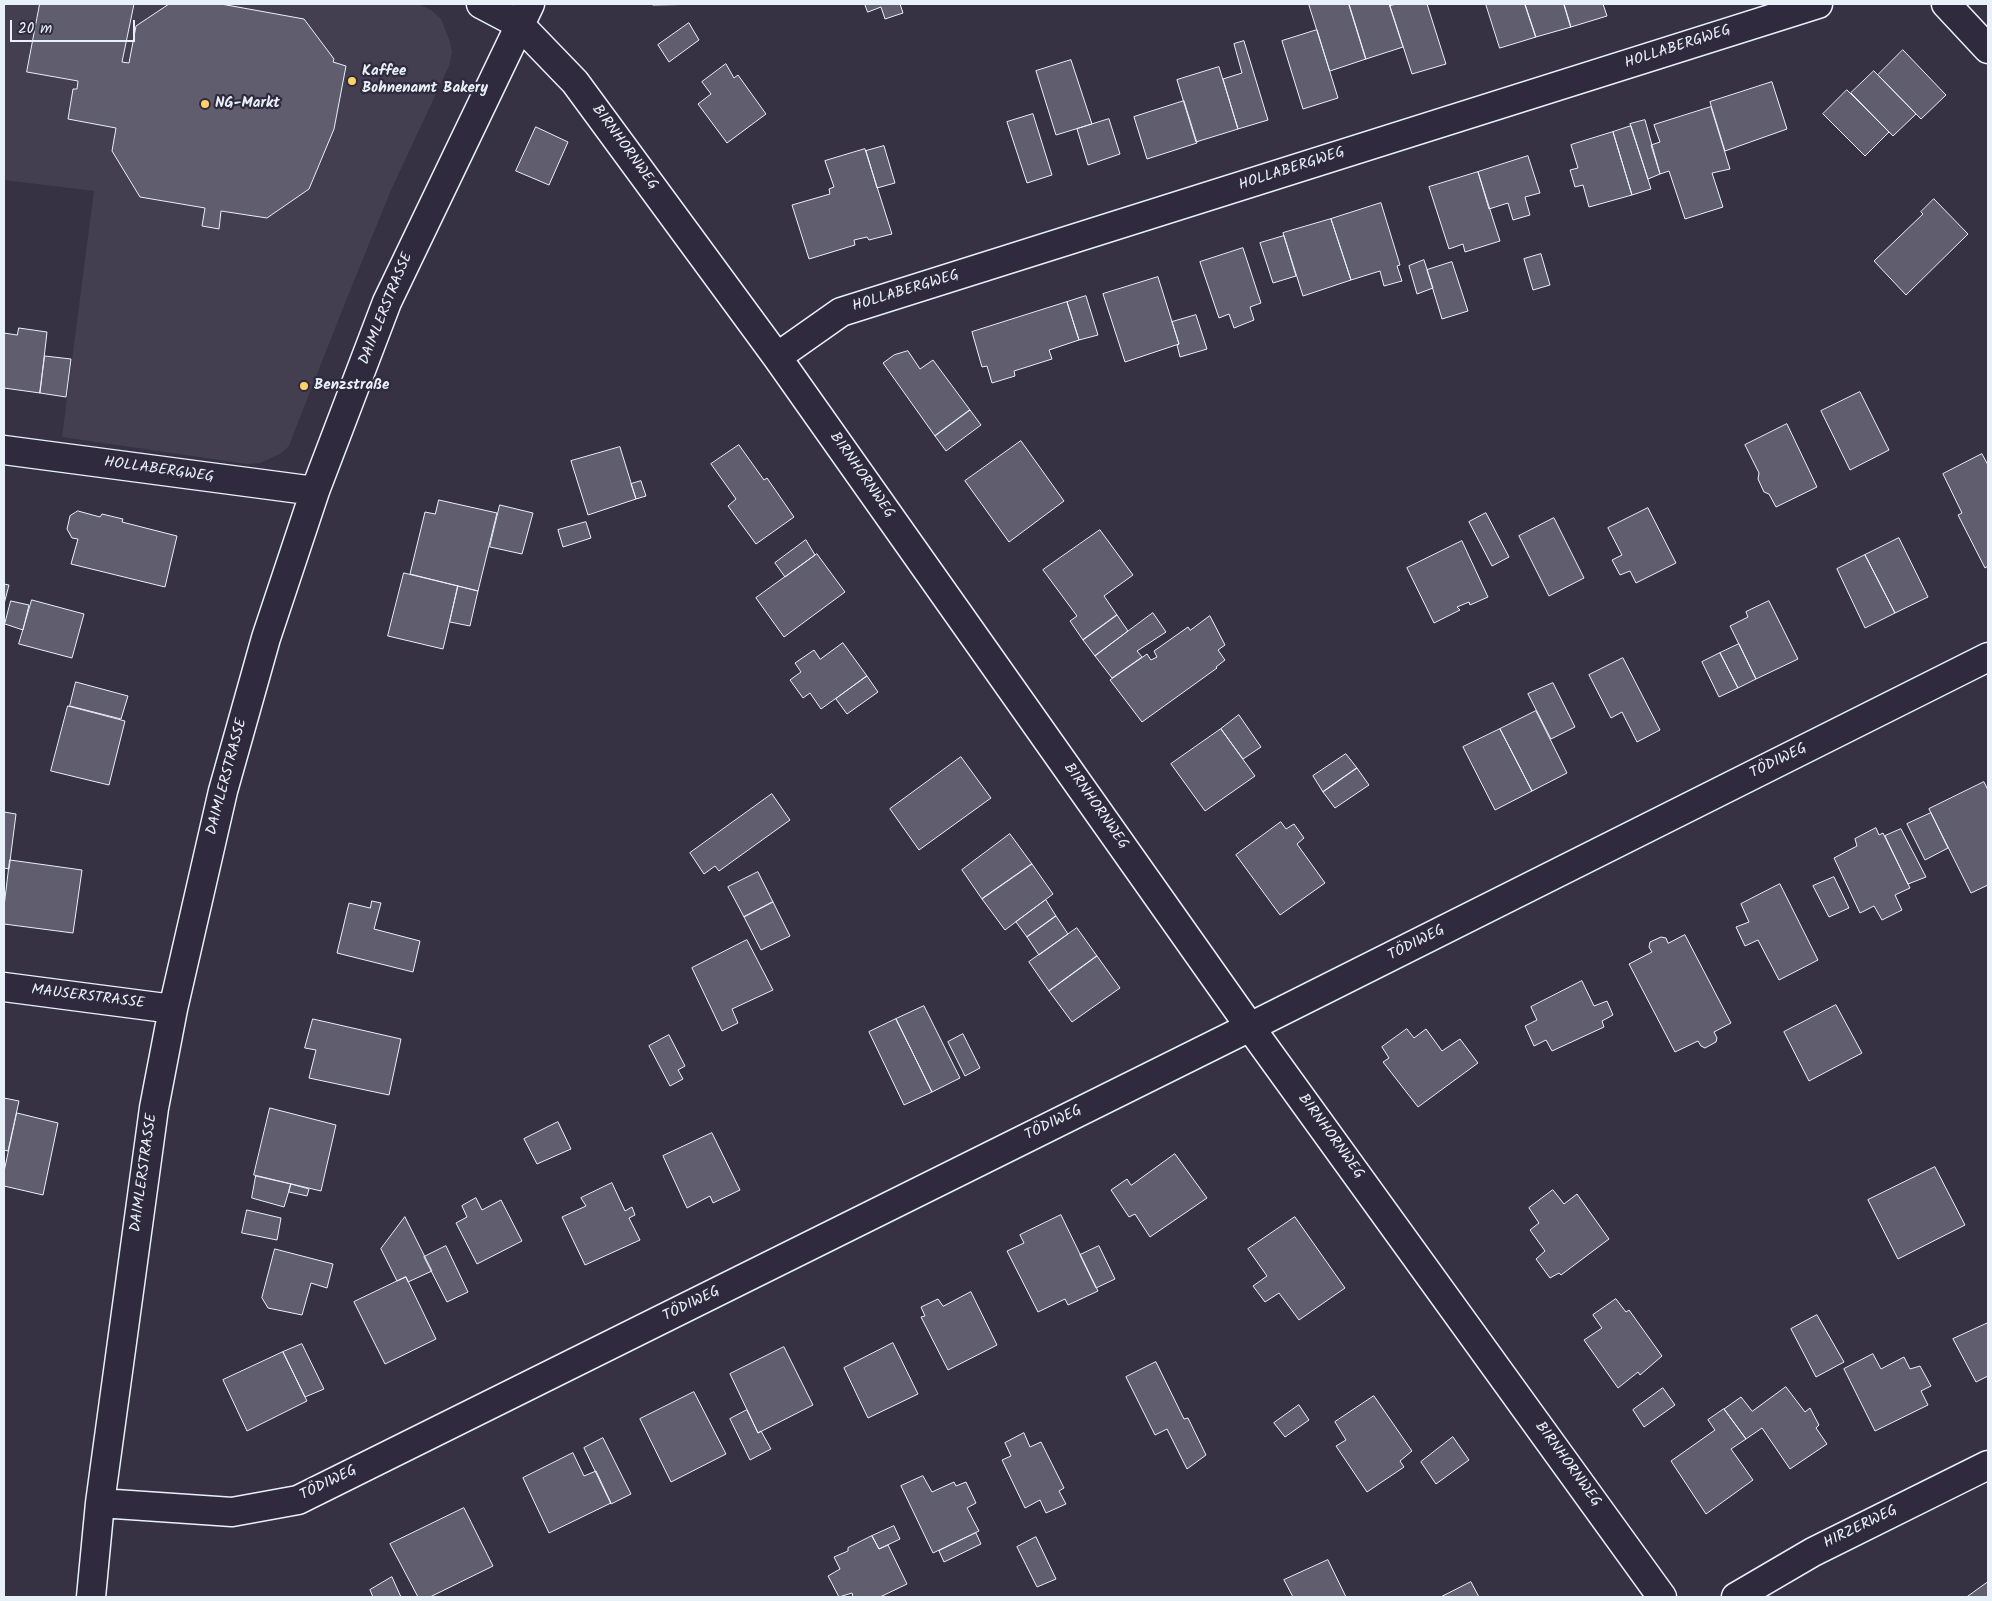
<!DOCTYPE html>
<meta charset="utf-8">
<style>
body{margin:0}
#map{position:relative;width:1992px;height:1601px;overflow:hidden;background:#363244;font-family:Kalam,sans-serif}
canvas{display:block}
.frame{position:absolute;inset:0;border:5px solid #e8f1f8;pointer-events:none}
.scale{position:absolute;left:10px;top:20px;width:125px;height:22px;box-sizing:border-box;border:2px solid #e8f1f8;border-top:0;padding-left:6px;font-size:15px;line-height:18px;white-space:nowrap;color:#e8f1f8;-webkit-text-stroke:4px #2f2a3d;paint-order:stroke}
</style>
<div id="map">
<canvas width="1992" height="1601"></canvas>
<div class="frame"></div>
<div class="scale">20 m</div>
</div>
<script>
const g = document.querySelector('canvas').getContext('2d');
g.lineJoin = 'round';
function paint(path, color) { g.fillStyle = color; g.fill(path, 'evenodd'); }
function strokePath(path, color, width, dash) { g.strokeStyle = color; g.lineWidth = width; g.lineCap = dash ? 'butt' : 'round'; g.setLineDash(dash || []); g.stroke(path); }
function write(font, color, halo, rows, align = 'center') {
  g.font = font + ' Kalam,sans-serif'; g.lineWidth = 4.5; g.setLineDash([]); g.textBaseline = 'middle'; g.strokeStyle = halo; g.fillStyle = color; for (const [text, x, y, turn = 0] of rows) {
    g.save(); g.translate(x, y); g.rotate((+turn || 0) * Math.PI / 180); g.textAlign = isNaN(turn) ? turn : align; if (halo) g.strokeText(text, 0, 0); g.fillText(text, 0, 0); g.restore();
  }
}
paint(new Path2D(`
 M 4,4 L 418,4 L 431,10 L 441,19 L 450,42 L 452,53 L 449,66 L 391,190 L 347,298 L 293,435 L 289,446 L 280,454 L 260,463 L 247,464 L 62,437 L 94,191 L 4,180 Z`), '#433f51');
const building = new Path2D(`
 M 40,4 L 134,4 L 122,62 L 129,63 L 136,26 L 169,4 L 221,4 L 304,19 L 334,59 L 333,62 L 346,66 L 334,129 L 309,189 L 267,218 L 221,211 L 219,229 L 202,226 L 205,208 L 140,197 L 112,151 L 116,128 L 68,119 L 73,89 L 77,89 L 78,81 L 27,72 Z
 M 653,4 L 710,4 L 653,5 Z
 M 865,4 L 900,4 L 903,13 L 885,19 L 881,7 L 868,12 Z
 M 1309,4 L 1349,4 L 1366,59 L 1330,71 Z
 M 1349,4 L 1389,4 L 1403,47 L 1366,59 Z
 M 1397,4 L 1427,4 L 1446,64 L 1412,74 L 1390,6 Z
 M 1486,4 L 1525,4 L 1536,37 L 1500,48 Z
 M 1525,4 L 1564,4 L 1571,27 L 1536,37 Z
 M 1564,4 L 1603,4 L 1607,16 L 1571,27 Z
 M 689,23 L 699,40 L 669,62 L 658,45 Z
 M 1317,30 L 1338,98 L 1303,109 L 1282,41 Z
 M 1244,41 L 1268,120 L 1238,129 L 1223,79 L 1242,73 L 1234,44 Z
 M 1903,50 L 1946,95 L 1921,119 L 1878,75 Z
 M 1071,60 L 1092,124 L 1056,135 L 1036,71 Z
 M 726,64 L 734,78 L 738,75 L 766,114 L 727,143 L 698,104 L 711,94 L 702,82 Z
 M 1219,67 L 1238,129 L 1196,142 L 1177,80 Z
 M 1874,71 L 1916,114 L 1893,136 L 1851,93 Z
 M 1772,82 L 1787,129 L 1725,151 L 1710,102 Z
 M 1847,90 L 1889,132 L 1865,156 L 1823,114 Z
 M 1184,101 L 1197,143 L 1147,159 L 1134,117 Z
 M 1711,107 L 1730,169 L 1712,173 L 1723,207 L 1685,219 L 1669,171 L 1660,174 L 1651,145 L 1660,142 L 1654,125 Z
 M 1033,114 L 1052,175 L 1027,183 L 1007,122 Z
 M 1109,119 L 1120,154 L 1088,165 L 1077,129 Z
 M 1645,120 L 1660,174 L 1648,179 L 1630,124 Z
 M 1631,126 L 1651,189 L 1632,195 L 1613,132 Z
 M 536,127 L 568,142 L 549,185 L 516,171 Z
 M 1613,132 L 1632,195 L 1589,207 L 1583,185 L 1575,187 L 1570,170 L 1578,168 L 1571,145 Z
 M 884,146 L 895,183 L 877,188 L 866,151 Z
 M 865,149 L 892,234 L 869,240 L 867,237 L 854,240 L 855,245 L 809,259 L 792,205 L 830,194 L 829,189 L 834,187 L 825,161 Z
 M 1528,156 L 1540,193 L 1525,197 L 1530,215 L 1513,220 L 1508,203 L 1489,209 L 1478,172 Z
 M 1478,172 L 1500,241 L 1465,252 L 1463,244 L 1449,249 L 1429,187 Z
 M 1934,199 L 1968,234 L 1906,295 L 1874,261 L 1923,214 L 1921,212 Z
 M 1381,203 L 1400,265 L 1397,266 L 1402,281 L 1384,286 L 1380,271 L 1351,280 L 1331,219 Z
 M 1331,219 L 1351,280 L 1303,296 L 1283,233 Z
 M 1284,236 L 1296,276 L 1273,283 L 1260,243 Z
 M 1243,248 L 1261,303 L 1250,307 L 1254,320 L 1234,328 L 1229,314 L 1219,318 L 1200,262 Z
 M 1541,254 L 1550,285 L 1533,290 L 1524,259 Z
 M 1424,260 L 1433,288 L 1417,294 L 1409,266 Z
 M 1452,262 L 1468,311 L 1442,319 L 1427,270 Z
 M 1158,277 L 1179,344 L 1125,362 L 1103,294 Z
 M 1086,296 L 1098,335 L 1079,340 L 1067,302 Z
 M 1067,302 L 1079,340 L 1049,350 L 1052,359 L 1014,371 L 1015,376 L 992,383 L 987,366 L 982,367 L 972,332 Z
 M 1196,315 L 1207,349 L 1180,357 L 1177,345 L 1179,344 L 1172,322 Z
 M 19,328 L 47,332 L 40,393 L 4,388 L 4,333 L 17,335 Z
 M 908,351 L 920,369 L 933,360 L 970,410 L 935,436 L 883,363 L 894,355 Z
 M 45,356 L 71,359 L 66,397 L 40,393 Z
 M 1860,392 L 1889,450 L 1850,470 L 1821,411 Z
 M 970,410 L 981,425 L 946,451 L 935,436 Z
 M 1787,424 L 1817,487 L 1776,507 L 1769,494 L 1764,492 L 1758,479 L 1759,473 L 1745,445 Z
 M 1021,441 L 1064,501 L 1009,542 L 965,481 Z
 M 739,445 L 764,480 L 767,478 L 794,517 L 756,544 L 728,506 L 736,499 L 711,464 Z
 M 620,447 L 636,499 L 588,515 L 571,461 Z
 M 1982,454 L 1988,465 L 1988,566 L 1985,568 L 1958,515 L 1962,513 L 1943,474 Z
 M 641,481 L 646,496 L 636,499 L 631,484 Z
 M 439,500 L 497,513 L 478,591 L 410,574 L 425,512 L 435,514 Z
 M 500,505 L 533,513 L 522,554 L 490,547 Z
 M 1648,508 L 1676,563 L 1636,583 L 1630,571 L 1620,575 L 1612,560 L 1622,555 L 1608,528 Z
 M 78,511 L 100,517 L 102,514 L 123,519 L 122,522 L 177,536 L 165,587 L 71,564 L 78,539 L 72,538 L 67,529 L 70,516 Z
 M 1486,513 L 1509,557 L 1492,566 L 1469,522 Z
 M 1554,518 L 1584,578 L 1549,596 L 1519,536 Z
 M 586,522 L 591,538 L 563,547 L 558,530 Z
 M 1100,530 L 1133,575 L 1104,596 L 1117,615 L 1083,640 L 1070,621 L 1077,616 L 1043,570 Z
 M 1899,538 L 1928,597 L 1895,613 L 1865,555 Z
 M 806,540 L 815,555 L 785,577 L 775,563 Z
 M 1462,541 L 1488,597 L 1470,605 L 1469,602 L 1457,607 L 1460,610 L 1434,623 L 1407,568 Z
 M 817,554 L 845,592 L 784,637 L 756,598 Z
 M 1865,555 L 1895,613 L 1865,628 L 1837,569 Z
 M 404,573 L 458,586 L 443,649 L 388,636 Z
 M 4,584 L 9,585 L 4,604 Z
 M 458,586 L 478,591 L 470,626 L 450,622 Z
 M 32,600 L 84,614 L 72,658 L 19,644 Z
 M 11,601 L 29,605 L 23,630 L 5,624 Z
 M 1769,601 L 1798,659 L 1756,679 L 1730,626 L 1748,617 L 1746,612 Z
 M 1153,613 L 1166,632 L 1137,651 L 1142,657 L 1112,678 L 1095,656 Z
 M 1117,615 L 1128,631 L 1095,656 L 1083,640 Z
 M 1210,616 L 1225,645 L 1218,650 L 1225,660 L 1216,667 L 1217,668 L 1142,722 L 1110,680 L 1147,654 L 1151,660 L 1157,657 L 1154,651 L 1188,627 L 1190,630 Z
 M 843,643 L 867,676 L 821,709 L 810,693 L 803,698 L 790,680 L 801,672 L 795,663 L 814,650 L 820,659 Z
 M 1739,644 L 1756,679 L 1738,688 L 1720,653 Z
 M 1720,653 L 1738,688 L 1719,697 L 1702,662 Z
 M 1623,658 L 1660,730 L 1637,742 L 1622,712 L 1611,718 L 1589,675 Z
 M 867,676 L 878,692 L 847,714 L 836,699 Z
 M 76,682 L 128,696 L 121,719 L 70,706 Z
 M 1553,683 L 1575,727 L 1551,739 L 1528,694 Z
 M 68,706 L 125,721 L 109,785 L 51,771 Z
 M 1536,711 L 1567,773 L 1532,791 L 1500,729 Z
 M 1239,715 L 1261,747 L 1243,759 L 1221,729 Z
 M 1221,729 L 1255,776 L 1205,811 L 1171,764 Z
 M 1500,729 L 1532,791 L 1495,810 L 1463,747 Z
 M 1346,754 L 1357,768 L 1323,792 L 1313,776 Z
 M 961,757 L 991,798 L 919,850 L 890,809 Z
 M 1357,768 L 1369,785 L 1335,808 L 1323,792 Z
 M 1984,782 L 1988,790 L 1988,885 L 1971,893 L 1929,809 Z
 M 772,794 L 790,820 L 719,871 L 715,866 L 704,874 L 690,853 Z
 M 4,812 L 16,814 L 9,869 L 4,868 Z
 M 1931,813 L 1948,848 L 1925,860 L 1907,824 Z
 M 1281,822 L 1286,829 L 1294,824 L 1304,838 L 1297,844 L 1325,883 L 1280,915 L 1236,855 Z
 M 1876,828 L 1879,835 L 1883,833 L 1910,888 L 1895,895 L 1902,910 L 1882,920 L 1874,906 L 1860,913 L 1834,858 L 1857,846 L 1855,839 Z
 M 1901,829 L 1926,877 L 1908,884 L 1885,836 Z
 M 1010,834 L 1032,864 L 982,899 L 962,870 Z
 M 10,860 L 82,870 L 73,933 L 4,924 L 4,907 Z
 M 1032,864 L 1053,894 L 1005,930 L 982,899 Z
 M 758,872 L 773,902 L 744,917 L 728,887 Z
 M 1834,877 L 1849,908 L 1829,917 L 1813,886 Z
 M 1780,884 L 1818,960 L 1779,980 L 1758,940 L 1745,946 L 1736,927 L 1749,922 L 1741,904 Z
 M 1046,900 L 1056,916 L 1027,937 L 1016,922 Z
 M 372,901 L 381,903 L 374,929 L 420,941 L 413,972 L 337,953 L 349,903 L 370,908 Z
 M 773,902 L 790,936 L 761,950 L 744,917 Z
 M 1056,916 L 1068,934 L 1039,955 L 1027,937 Z
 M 1077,928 L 1097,956 L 1049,991 L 1029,962 Z
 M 1685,935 L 1731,1023 L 1714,1032 L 1717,1038 L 1716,1042 L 1705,1048 L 1701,1046 L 1698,1041 L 1675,1052 L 1629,964 L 1652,952 L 1649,947 L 1650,942 L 1661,937 L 1666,938 L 1668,943 Z
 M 747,940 L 773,990 L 732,1009 L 738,1023 L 722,1031 L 692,968 Z
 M 1097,956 L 1120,988 L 1072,1022 L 1049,991 Z
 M 1582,981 L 1594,1006 L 1607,1001 L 1613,1015 L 1602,1021 L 1604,1027 L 1552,1051 L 1546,1040 L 1534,1046 L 1525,1026 L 1537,1020 L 1531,1007 Z
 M 1836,1005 L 1862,1053 L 1809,1081 L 1784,1032 Z
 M 924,1006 L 960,1078 L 932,1092 L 896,1019 Z
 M 313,1019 L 401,1039 L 389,1095 L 309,1078 L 316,1050 L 305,1048 Z
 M 896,1019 L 932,1092 L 904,1105 L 869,1032 Z
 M 1407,1029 L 1414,1038 L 1426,1029 L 1442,1051 L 1460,1039 L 1478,1063 L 1418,1107 L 1383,1062 L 1389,1058 L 1382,1047 Z
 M 963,1034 L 980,1068 L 965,1076 L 948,1042 Z
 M 669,1035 L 685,1066 L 678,1070 L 683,1079 L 670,1086 L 649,1046 Z
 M 4,1098 L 19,1101 L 8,1151 L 4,1150 Z
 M 270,1108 L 336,1125 L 321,1191 L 254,1175 Z
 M 17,1113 L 58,1123 L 43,1195 L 4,1186 L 4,1172 Z
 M 558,1122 L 571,1149 L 537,1164 L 524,1139 Z
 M 712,1133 L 740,1190 L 713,1203 L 710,1196 L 687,1208 L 663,1156 Z
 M 1175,1154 L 1207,1198 L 1150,1237 L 1135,1214 L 1129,1217 L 1111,1190 L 1127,1179 L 1131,1185 Z
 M 1935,1167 L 1965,1225 L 1898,1259 L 1868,1200 Z
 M 256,1176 L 291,1184 L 284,1207 L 252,1198 Z
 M 612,1183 L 625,1211 L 632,1207 L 635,1215 L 629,1218 L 640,1240 L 585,1265 L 562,1217 L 586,1206 L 581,1198 Z
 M 291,1184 L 309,1189 L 307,1196 L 289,1192 Z
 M 1553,1190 L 1564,1204 L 1577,1194 L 1609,1239 L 1561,1275 L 1559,1273 L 1550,1278 L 1536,1259 L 1545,1251 L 1530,1230 L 1539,1223 L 1529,1208 Z
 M 476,1198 L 482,1210 L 501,1200 L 522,1241 L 477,1264 L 456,1223 L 467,1217 L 462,1206 Z
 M 247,1210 L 281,1218 L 277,1240 L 242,1233 Z
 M 1061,1215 L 1098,1291 L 1068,1305 L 1065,1299 L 1038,1312 L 1007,1251 L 1024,1243 L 1020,1235 Z
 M 405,1217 L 432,1271 L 408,1282 L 406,1277 L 397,1281 L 381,1249 Z
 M 1295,1217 L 1345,1288 L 1299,1320 L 1279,1293 L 1265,1302 L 1253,1286 L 1267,1276 L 1248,1249 Z
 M 446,1246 L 468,1292 L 447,1302 L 424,1257 Z
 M 1099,1246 L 1115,1279 L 1096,1288 L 1080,1255 Z
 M 275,1249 L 333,1264 L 327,1288 L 311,1283 L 302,1315 L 268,1308 L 262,1298 Z
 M 406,1277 L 436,1339 L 385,1364 L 354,1302 Z
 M 971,1292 L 997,1345 L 948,1370 L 921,1317 L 925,1316 L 921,1307 L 938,1299 L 943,1306 Z
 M 1616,1299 L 1626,1312 L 1629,1310 L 1662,1356 L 1640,1375 L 1638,1372 L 1618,1388 L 1584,1340 L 1602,1328 L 1593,1315 Z
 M 1817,1315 L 1844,1362 L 1816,1377 L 1791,1329 Z
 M 1988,1323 L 1988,1376 L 1976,1382 L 1953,1339 Z
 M 893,1343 L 918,1394 L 868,1418 L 844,1368 Z
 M 302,1344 L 324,1389 L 305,1397 L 283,1352 Z
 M 784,1347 L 813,1405 L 758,1433 L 730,1374 Z
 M 283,1352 L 307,1401 L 247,1431 L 223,1380 Z
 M 1873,1354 L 1881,1369 L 1904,1357 L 1910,1369 L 1920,1366 L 1931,1386 L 1921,1391 L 1928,1405 L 1875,1431 L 1844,1369 Z
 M 1156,1362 L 1184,1419 L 1188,1418 L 1206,1455 L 1187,1469 L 1167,1429 L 1155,1435 L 1126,1377 Z
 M 1786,1387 L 1805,1412 L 1810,1408 L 1819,1425 L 1816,1428 L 1827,1444 L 1790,1469 L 1762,1428 L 1746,1439 L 1724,1409 L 1741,1397 L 1752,1411 Z
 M 1663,1388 L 1675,1405 L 1644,1427 L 1633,1410 Z
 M 694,1392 L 726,1454 L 671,1482 L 640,1419 Z
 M 1374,1396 L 1412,1451 L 1400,1461 L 1404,1467 L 1367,1492 L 1336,1446 L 1346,1440 L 1335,1422 Z
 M 1299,1405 L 1309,1420 L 1285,1437 L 1274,1423 Z
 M 1724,1409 L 1746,1439 L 1731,1449 L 1753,1480 L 1706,1514 L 1671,1461 L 1715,1430 L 1708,1420 Z
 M 747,1410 L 758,1433 L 761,1431 L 771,1449 L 750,1460 L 730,1419 Z
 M 1024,1433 L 1030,1447 L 1041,1442 L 1064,1488 L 1059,1491 L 1066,1504 L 1046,1513 L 1040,1500 L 1025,1508 L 1002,1460 L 1011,1456 L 1005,1443 Z
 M 1453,1437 L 1469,1460 L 1436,1484 L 1421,1462 Z
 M 603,1438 L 631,1494 L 611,1504 L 584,1448 Z
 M 573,1453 L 584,1476 L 596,1471 L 611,1503 L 549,1533 L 523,1478 Z
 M 923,1476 L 932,1492 L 954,1482 L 956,1486 L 966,1482 L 976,1503 L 967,1508 L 979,1531 L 933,1553 L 901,1486 Z
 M 464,1508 L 493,1566 L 430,1597 L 418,1597 L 390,1544 Z
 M 894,1526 L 900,1539 L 879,1549 L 872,1536 Z
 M 976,1533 L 981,1544 L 944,1562 L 939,1551 Z
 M 872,1536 L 879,1549 L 888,1545 L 907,1584 L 880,1597 L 853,1597 L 852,1593 L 839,1597 L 828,1576 L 840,1569 L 834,1557 L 848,1551 L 848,1548 Z
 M 1036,1537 L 1056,1579 L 1037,1587 L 1017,1547 Z
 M 1328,1560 L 1346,1597 L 1293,1597 L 1284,1580 Z
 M 392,1577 L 401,1597 L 373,1597 L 370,1590 Z
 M 1471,1582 L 1479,1597 L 1441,1597 Z
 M 1988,1582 L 1988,1597 L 1967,1597 Z`);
paint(building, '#605e6e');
strokePath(building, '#e8f1f8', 1);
const minor = new Path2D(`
 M 481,4 L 519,24 L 575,82 L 777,357 L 1250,1027 L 1662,1597
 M 1946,4 L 1988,49
 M 777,357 L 841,312 L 1818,4
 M 4,450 L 315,491
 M 4,987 L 173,1009
 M 100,1503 L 232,1512 L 298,1500 L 1250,1027 L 1988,657
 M 91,1597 L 100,1503 L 154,1108 L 173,1009 L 223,791 L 266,638 L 315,491 L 387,302 L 530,4
 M 1736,1597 L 1813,1552 L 1988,1465`);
strokePath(minor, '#e8f1f8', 31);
strokePath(minor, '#2f2a3d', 28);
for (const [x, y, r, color] of [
 [352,81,5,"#ffd166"],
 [205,104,5,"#ffd166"],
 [304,386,5,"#ffd166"]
]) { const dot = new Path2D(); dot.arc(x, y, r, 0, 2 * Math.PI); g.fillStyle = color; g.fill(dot); strokePath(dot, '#2f2a3d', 2); }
write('15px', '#e8f1f8', '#2f2a3d', [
 ["HOLLABERGWEG",1678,48,-18],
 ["BIRNHORNWEG",624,148,54],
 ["HOLLABERGWEG",1292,170,-18],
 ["HOLLABERGWEG",906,292,-17],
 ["DAIMLERSTRASSE",387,309,-68],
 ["HOLLABERGWEG",159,471,8],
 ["BIRNHORNWEG",861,476,55],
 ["TÖDIWEG",1779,762,-26],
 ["DAIMLERSTRASSE",228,777,-75],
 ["BIRNHORNWEG",1095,807,55],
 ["TÖDIWEG",1417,944,-27],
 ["MAUSERSTRASSE",88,998,7],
 ["TÖDIWEG",1054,1124,-26],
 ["BIRNHORNWEG",1330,1137,54],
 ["DAIMLERSTRASSE",145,1173,-82],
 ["TÖDIWEG",692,1305,-26],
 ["BIRNHORNWEG",1567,1465,54],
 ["TÖDIWEG",329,1484,-26],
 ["HIRZERWEG",1861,1528,-26]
]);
write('bold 15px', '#e8f1f8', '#2f2a3d', [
 ["Kaffee",362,72],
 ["Bohnenamt Bakery",362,89],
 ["NG-Markt",215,104],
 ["Benzstraße",314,386]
], 'left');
</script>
